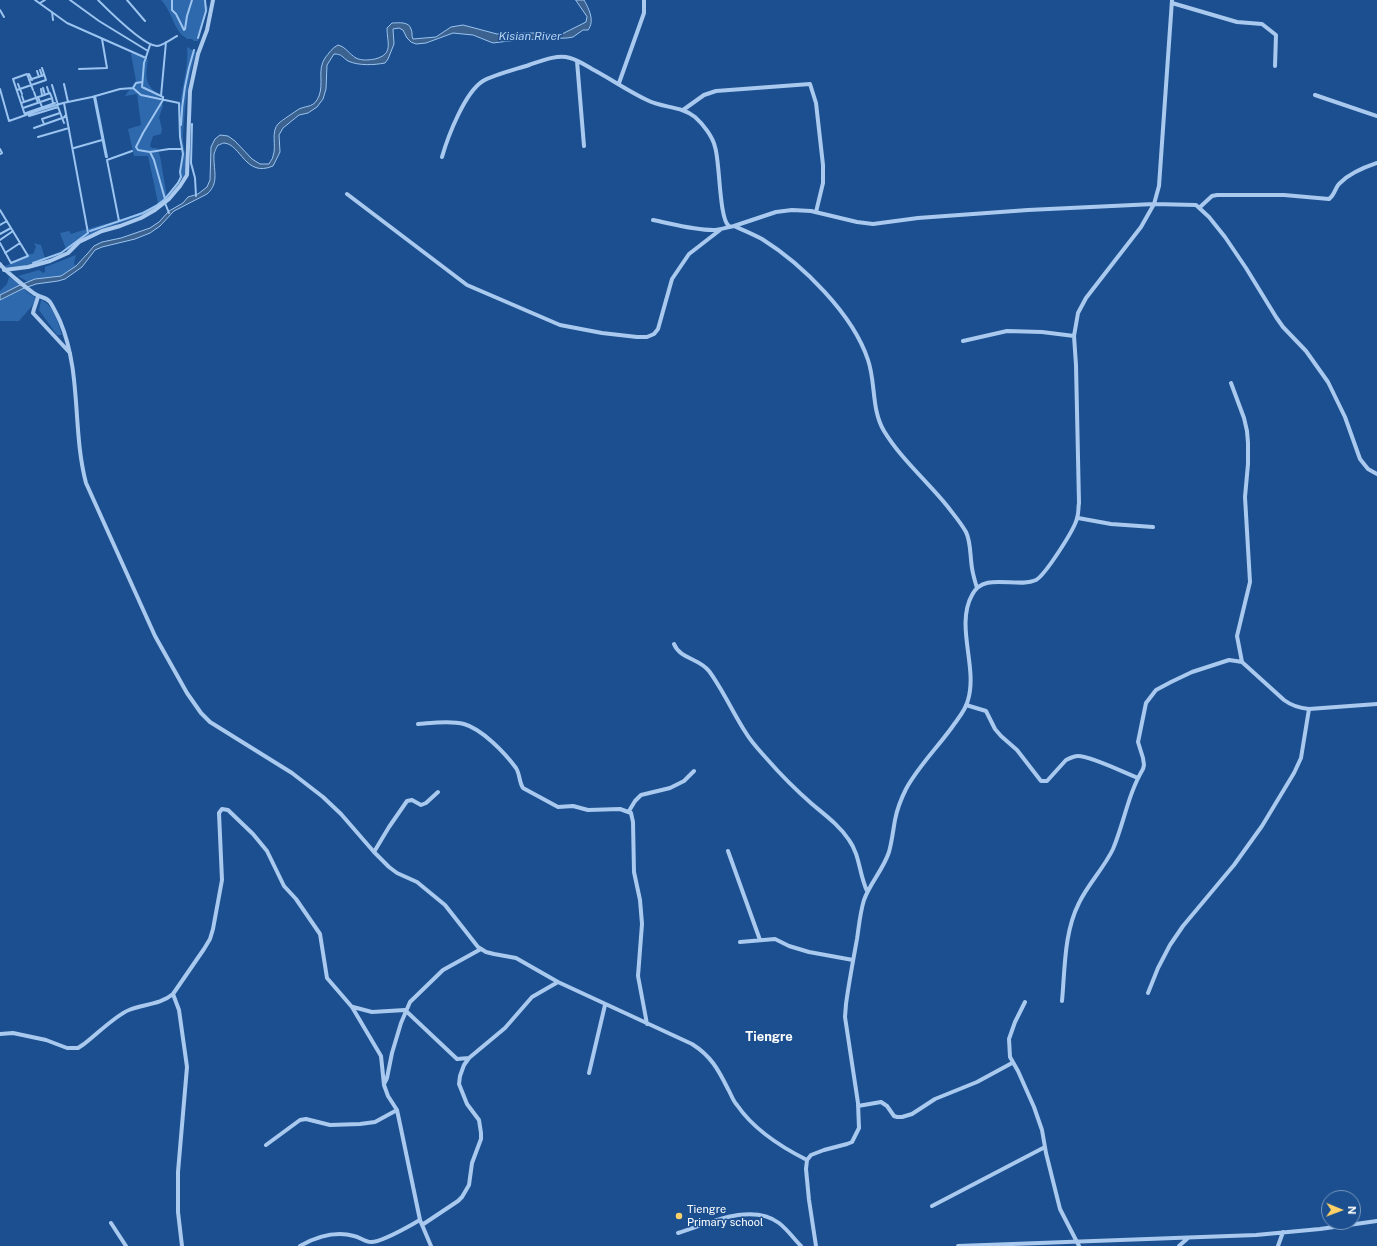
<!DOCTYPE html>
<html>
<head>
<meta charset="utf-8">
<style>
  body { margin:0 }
  #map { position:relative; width:1377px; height:1246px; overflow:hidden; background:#1b4f8f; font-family:"Public Sans",sans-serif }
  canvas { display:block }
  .north { position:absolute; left:1321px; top:1190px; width:40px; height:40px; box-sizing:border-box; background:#1b4f8f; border:1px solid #7695bc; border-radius:50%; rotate:91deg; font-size:11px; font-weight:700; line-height:16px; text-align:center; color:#fff }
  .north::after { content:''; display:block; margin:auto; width:14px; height:18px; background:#ffd166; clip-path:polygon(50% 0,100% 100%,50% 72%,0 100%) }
</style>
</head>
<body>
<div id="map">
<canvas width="1377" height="1246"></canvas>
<div class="north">N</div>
</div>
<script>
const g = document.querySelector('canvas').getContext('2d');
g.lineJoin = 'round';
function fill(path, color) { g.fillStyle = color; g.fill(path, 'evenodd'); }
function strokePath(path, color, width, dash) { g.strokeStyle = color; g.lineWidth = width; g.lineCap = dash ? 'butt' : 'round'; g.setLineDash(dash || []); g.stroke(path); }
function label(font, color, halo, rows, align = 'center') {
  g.font = font + ' "Public Sans",sans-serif'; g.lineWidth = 3; g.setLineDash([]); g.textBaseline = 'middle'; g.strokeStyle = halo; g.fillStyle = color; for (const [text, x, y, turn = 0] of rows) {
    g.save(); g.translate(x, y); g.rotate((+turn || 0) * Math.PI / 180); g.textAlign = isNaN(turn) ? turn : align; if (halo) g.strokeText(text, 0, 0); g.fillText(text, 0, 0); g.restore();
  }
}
fill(new Path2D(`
  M 161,0 L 205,0 L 208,8 L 198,41 L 194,41 L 192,39 L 187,39 C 185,37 181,35 180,33 C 172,22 170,9 161,0 Z
  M 187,47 L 196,52 C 188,80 185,104 183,134 C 182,147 189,160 185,174 C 184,177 180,180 178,183 C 180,178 183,159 183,153 C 182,145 180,138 179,129 C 179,121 180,113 180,105 C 182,85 189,67 187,47 Z
  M 133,52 L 148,60 C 142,91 154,83 163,106 L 159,117 L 162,129 L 161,134 L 153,136 L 150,146 L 152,148 L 157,148 L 160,156 L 167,197 L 155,208 L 139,217 L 102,229 L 67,252 L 60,233 L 69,231 L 71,234 C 100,224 132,220 158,203 L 148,156 L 134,156 L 128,129 L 141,125 L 137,94 L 125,96 L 136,81 L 131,54 Z
  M 34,243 L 41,245 L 45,258 L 37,267 L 33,264 L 25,266 L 6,268 L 3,267 L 26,257 L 26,254 L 33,254 L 36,247 Z
  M 76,255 L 74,263 L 75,266 L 61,276 L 35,279 L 28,282 L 18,276 L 39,270 L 43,273 L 45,272 L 45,267 Z
  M 9,277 L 21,285 L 0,295 L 0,291 L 7,284 Z
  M 24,288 L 27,292 L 36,298 L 32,306 L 19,321 L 0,321 L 0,300 Z
  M 41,300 C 54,305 58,323 62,335 L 57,335 L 39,310 Z`), '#2e69ad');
const water = new Path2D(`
  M 576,0 L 584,0 C 589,9 595,21 588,30 L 583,30 L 573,37 L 567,38 L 517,40 L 493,43 L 473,35 L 453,33 L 426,43 L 416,44 L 411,42 L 407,38 L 403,30 L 399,28 L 393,29 L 394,44 L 388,59 L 385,63 C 374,65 359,66 348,61 C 342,57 342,54 334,54 L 327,65 L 326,89 L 323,99 L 317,107 L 308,113 L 299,115 L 283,128 L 279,135 L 280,152 L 273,166 C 245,178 241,144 224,143 C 222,143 220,145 218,145 C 216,148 215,151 214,154 C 213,169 220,183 207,194 L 174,211 L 160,226 L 150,233 L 135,239 L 102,247 L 95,250 L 82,267 L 65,279 L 58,281 L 36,284 L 22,289 L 0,300 L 0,295 L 18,286 L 35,279 L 61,276 L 76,266 L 88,253 L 94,246 L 102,242 L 121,238 L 150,228 L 159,222 L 169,211 L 183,203 L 188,197 L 198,194 L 207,187 L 210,180 L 211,147 L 215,139 L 220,135 L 228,136 L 235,141 L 252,159 L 260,164 L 269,164 C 270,161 273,159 273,156 C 277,146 270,131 279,123 C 281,121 296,111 299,109 C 308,105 314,108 319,96 C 324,83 317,70 325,58 C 329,53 332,48 338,45 C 346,47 349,54 356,58 C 362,61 369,60 375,59 C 394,54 387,43 387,28 L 392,23 C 398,23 409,21 411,29 C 413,33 411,35 413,39 L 436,37 L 451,27 L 463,25 L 497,34 L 533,33 L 562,34 L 586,22 L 587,17 Z`);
fill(water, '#3c6290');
strokePath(water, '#9cc4f0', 1);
strokePath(new Path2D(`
  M 35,0 L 67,23 L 146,58
  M 70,0 L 99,21 L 148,51
  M 98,0 C 108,10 144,46 157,46 C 164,45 171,39 177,36
  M 127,0 L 145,21
  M 172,0 L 172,10 L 176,14 L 184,30
  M 40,3 L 45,0
  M 0,10 L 4,17
  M 52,12 L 53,20
  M 185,29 L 187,16 L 192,0
  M 198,38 L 206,11 L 205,0
  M 150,45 L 144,63 L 142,87 L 161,96
  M 79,69 L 107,68 L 102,39
  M 40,70 L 42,76
  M 37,71 L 39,77
  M 29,74 L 32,80
  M 29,80 L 44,75
  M 18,84 L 22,94
  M 64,84 L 68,102
  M 52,85 L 58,105
  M 47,87 L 49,93
  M 43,88 L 45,95
  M 133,88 L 136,83 L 142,82
  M 0,89 L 9,121 L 40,110 L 63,103 L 92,97 L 120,89 L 133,88 L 141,95 L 179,103 L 180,137 L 183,154 L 180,172 L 181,177 L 178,183 L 165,199 L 156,206 L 143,213 L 90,231
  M 41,89 L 42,95
  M 17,90 L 46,80 L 42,68
  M 34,92 L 38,103
  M 22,96 L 24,102
  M 95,96 L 107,157
  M 38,97 L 42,107
  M 94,97 L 106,157
  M 21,103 L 50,93 L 52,98
  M 23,108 L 52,98 L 53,103
  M 26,113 L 55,103
  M 25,115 L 13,79 L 27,74 L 33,90
  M 29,116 L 58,107 L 64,123
  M 44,124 L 42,119 L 60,113
  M 192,124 L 191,163 L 195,178 L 196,196
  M 181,125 C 182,99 186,75 194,50
  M 34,128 L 65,117 L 65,116 L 66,115
  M 38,137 L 69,128
  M 74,148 L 102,140
  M 0,149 L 2,153 L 0,154
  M 150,152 L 169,149 L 182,149
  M 165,199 L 154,160 L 150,152 L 138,150 L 136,147 L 143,133 L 163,100 L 163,97 L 161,96 L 166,42
  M 165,203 L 169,213
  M 0,210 L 28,256 L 11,263 L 0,243
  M 119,221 L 107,160 L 132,151
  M 0,225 L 7,221
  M 0,234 L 11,228
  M 0,240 L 13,231
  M 5,253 L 20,243
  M 33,263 L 61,253 L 88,233 L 64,103`), '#9cc4f0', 2);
strokePath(new Path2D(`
  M 1172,3 L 1237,22 L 1262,24 L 1276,35 L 1275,66
  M 577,61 L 584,146
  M 619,83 L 644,13 L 644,0
  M 1315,95 L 1377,116
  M 683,110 L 704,95 L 716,91 L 810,84 L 816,103 L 823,165 L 823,183 L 816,212
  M 442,157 C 448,136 465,92 483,81 C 493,75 517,69 529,65 C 541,61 557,54 570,58 C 578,60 585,65 592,69 C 611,79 628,91 647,100 C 662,108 682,106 695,117 C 703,124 713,137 715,147 C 720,161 719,220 729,226
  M 347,194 L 467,285 L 560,325 L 602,333 L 637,337 L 647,337 L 654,334 L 658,329 L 672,279 L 689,254 L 720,230
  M 1199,208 L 1212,196 L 1217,195 L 1284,195 L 1329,199 C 1335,195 1335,187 1340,183 C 1349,174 1365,167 1377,163
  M 653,220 C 673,224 693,230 713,230 C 720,230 727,227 734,226 L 776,212 L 792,210 L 811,211 L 857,222 L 873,224 L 918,218 L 1028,210 L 1154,204 L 1196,205 L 1209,217 L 1225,237 L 1246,268 L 1276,317 L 1283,327 L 1306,351 L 1328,382 L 1345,417 L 1360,459 L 1368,469 L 1377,474
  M 734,226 C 743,230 753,234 762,239 C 802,264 853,314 868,360 C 876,383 871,409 884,431 C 901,459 927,481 948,507 C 954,515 961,523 966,532 C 971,542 970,556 972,568 C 973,575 975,581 977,588
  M 0,264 C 3,269 32,293 37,295 C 42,298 46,297 50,302 C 54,308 57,315 60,321 C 82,373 72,430 86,483 L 155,636 L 187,693 L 201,713 L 210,722 L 292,773 L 323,797 L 341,814 L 374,852 L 389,867 L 397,873 L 417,882 L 445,905 L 478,947 L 486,952 L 494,954 L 516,958 L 558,982 L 692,1044 C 711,1056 718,1069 728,1089 C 731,1094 733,1101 737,1105 C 754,1130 781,1147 807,1160
  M 4,270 L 28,267 L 50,261 L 68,253 L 79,242 L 102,231 L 120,226 L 141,218 L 155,210 L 169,199 L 180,186 L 187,175 L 190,91 L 198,54 L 207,30 L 213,0
  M 38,296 C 37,302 34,307 33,313 L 70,353
  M 963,341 L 1007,331 L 1042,332 L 1074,336
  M 1231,383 L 1244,418 L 1247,431 L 1248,443 L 1248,464 L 1245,497 L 1250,582 L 1237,636 L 1242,662
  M 1078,518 L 1111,524 L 1153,527
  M 674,644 C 680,659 699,658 709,671 C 723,690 733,713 746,733 C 752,743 760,751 767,759 C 781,775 796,790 812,804 C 825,815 839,825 849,840 C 860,855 859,874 867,891
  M 966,705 L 986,711 L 995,729 L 1001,736 L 1017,750 L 1041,781 L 1047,781 L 1066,760 C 1070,758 1074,756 1078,756 C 1091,756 1125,773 1138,778
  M 418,724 C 432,723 450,720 464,724 C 482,729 505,753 516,768 C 520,774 519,782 523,788 L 558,807 L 573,806 L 588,810 L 620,809 L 631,813 L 633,822 L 634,872 L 640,900 L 642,924 L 638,976 L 647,1024
  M 629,811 L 635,801 L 641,795 L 670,788 L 684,781 L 694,771
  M 728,851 L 760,940
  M 374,852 L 389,827 L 407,801 L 412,800 L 421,805 L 426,803 L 438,792
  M 740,942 L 775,939 L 789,946 L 809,952 L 853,960
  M 1148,993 L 1158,968 L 1170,945 L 1183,926 L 1234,865 L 1262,826 L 1294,773 L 1301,758 L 1309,709
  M 173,994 L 179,1010 L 187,1067 L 178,1172 L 178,1212 L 182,1246
  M 1062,1001 C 1065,969 1064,932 1079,903 C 1088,884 1104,868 1113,849 C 1124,823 1128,794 1143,769 L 1144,765 L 1143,758 L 1138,742 L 1146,703 L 1156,690 L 1171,682 L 1192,672 L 1229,660 L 1236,661 L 1242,662 L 1284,700 C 1292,706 1299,708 1309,709 L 1377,704
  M 1025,1002 L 1015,1022 L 1009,1039 L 1010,1057 L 1018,1071 L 1034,1107 L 1042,1130 L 1046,1153 L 1060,1209 L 1079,1246
  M 353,1007 L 372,1012 L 405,1010 L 457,1059 L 469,1058
  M 0,1034 L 13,1033 L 46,1040 L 67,1048 L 78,1048 L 84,1044 C 96,1035 116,1015 129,1010 C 143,1004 160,1005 173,994 L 204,949 L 210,939 L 213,929 L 222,880 L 219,813 L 222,809 L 228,810 L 253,834 L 267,851 L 284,886 L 296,899 L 320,934 L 327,978 L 352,1007 L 381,1056 L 384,1085 L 388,1096 L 397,1110 L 400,1124 L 420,1220 L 431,1246
  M 589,1073 L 605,1005
  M 384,1084 L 387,1078 L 392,1053 L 401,1023 L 410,1002 L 443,970 L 481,949
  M 858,1106 L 881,1102 L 887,1106 L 894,1116 L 897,1117 L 902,1117 L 912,1114 L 935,1099 L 977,1082 L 1012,1063
  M 266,1145 L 300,1120 L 306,1119 L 330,1125 L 360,1124 L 375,1122 L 397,1110
  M 932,1206 L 1045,1147
  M 111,1223 L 126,1246
  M 422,1225 L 458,1201 L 462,1197 L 469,1185 L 472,1163 L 481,1139 L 481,1133 L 479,1120 L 467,1104 L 459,1084 L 460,1076 L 464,1065 L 469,1058 L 505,1028 L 532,997 L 558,982
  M 678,1233 C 707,1224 751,1202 779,1223 C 788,1230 794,1239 801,1246
  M 300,1246 C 316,1237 336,1231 354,1236 C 360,1237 365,1242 371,1242 C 383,1242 409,1226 420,1220
  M 816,1246 L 809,1200 L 806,1169 L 807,1160 L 811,1155 L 824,1150 L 847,1144 L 852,1142 L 859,1128 L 858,1103 L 845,1017 L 846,1004 C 849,982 853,961 857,939 C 859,926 860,913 864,900 C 870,883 883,870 889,852 C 892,841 893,831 895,820 C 897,809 901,799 906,789 C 919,765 940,745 955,723 C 960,716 966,709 968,700 C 978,667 955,626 972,595 C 984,571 1017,589 1036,580 C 1045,575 1075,529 1077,518 C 1079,513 1078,508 1079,503 L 1076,365 L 1074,336 L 1078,313 L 1086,298 L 1141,227 L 1154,204 L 1159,186 L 1172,0
  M 958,1246 L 1256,1235 L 1320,1229 L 1377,1221
  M 1179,1246 L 1188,1238
  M 1278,1246 L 1283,1232`), '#a9c9ee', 4);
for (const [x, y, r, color] of [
  [679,1216,4,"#ffd166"]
]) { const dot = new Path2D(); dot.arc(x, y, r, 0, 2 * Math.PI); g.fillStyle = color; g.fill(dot); strokePath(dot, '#1b4f8f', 1.5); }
label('11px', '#fff', '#1b4f8f', [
  ["Tiengre",687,1210],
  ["Primary school",687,1223]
], 'left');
label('italic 12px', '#b5d3f5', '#1b4f8f', [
  ["Kisian River",530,36]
]);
label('bold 13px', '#fff', '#1b4f8f', [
  ["Tiengre",769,1037]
]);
</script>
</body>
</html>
